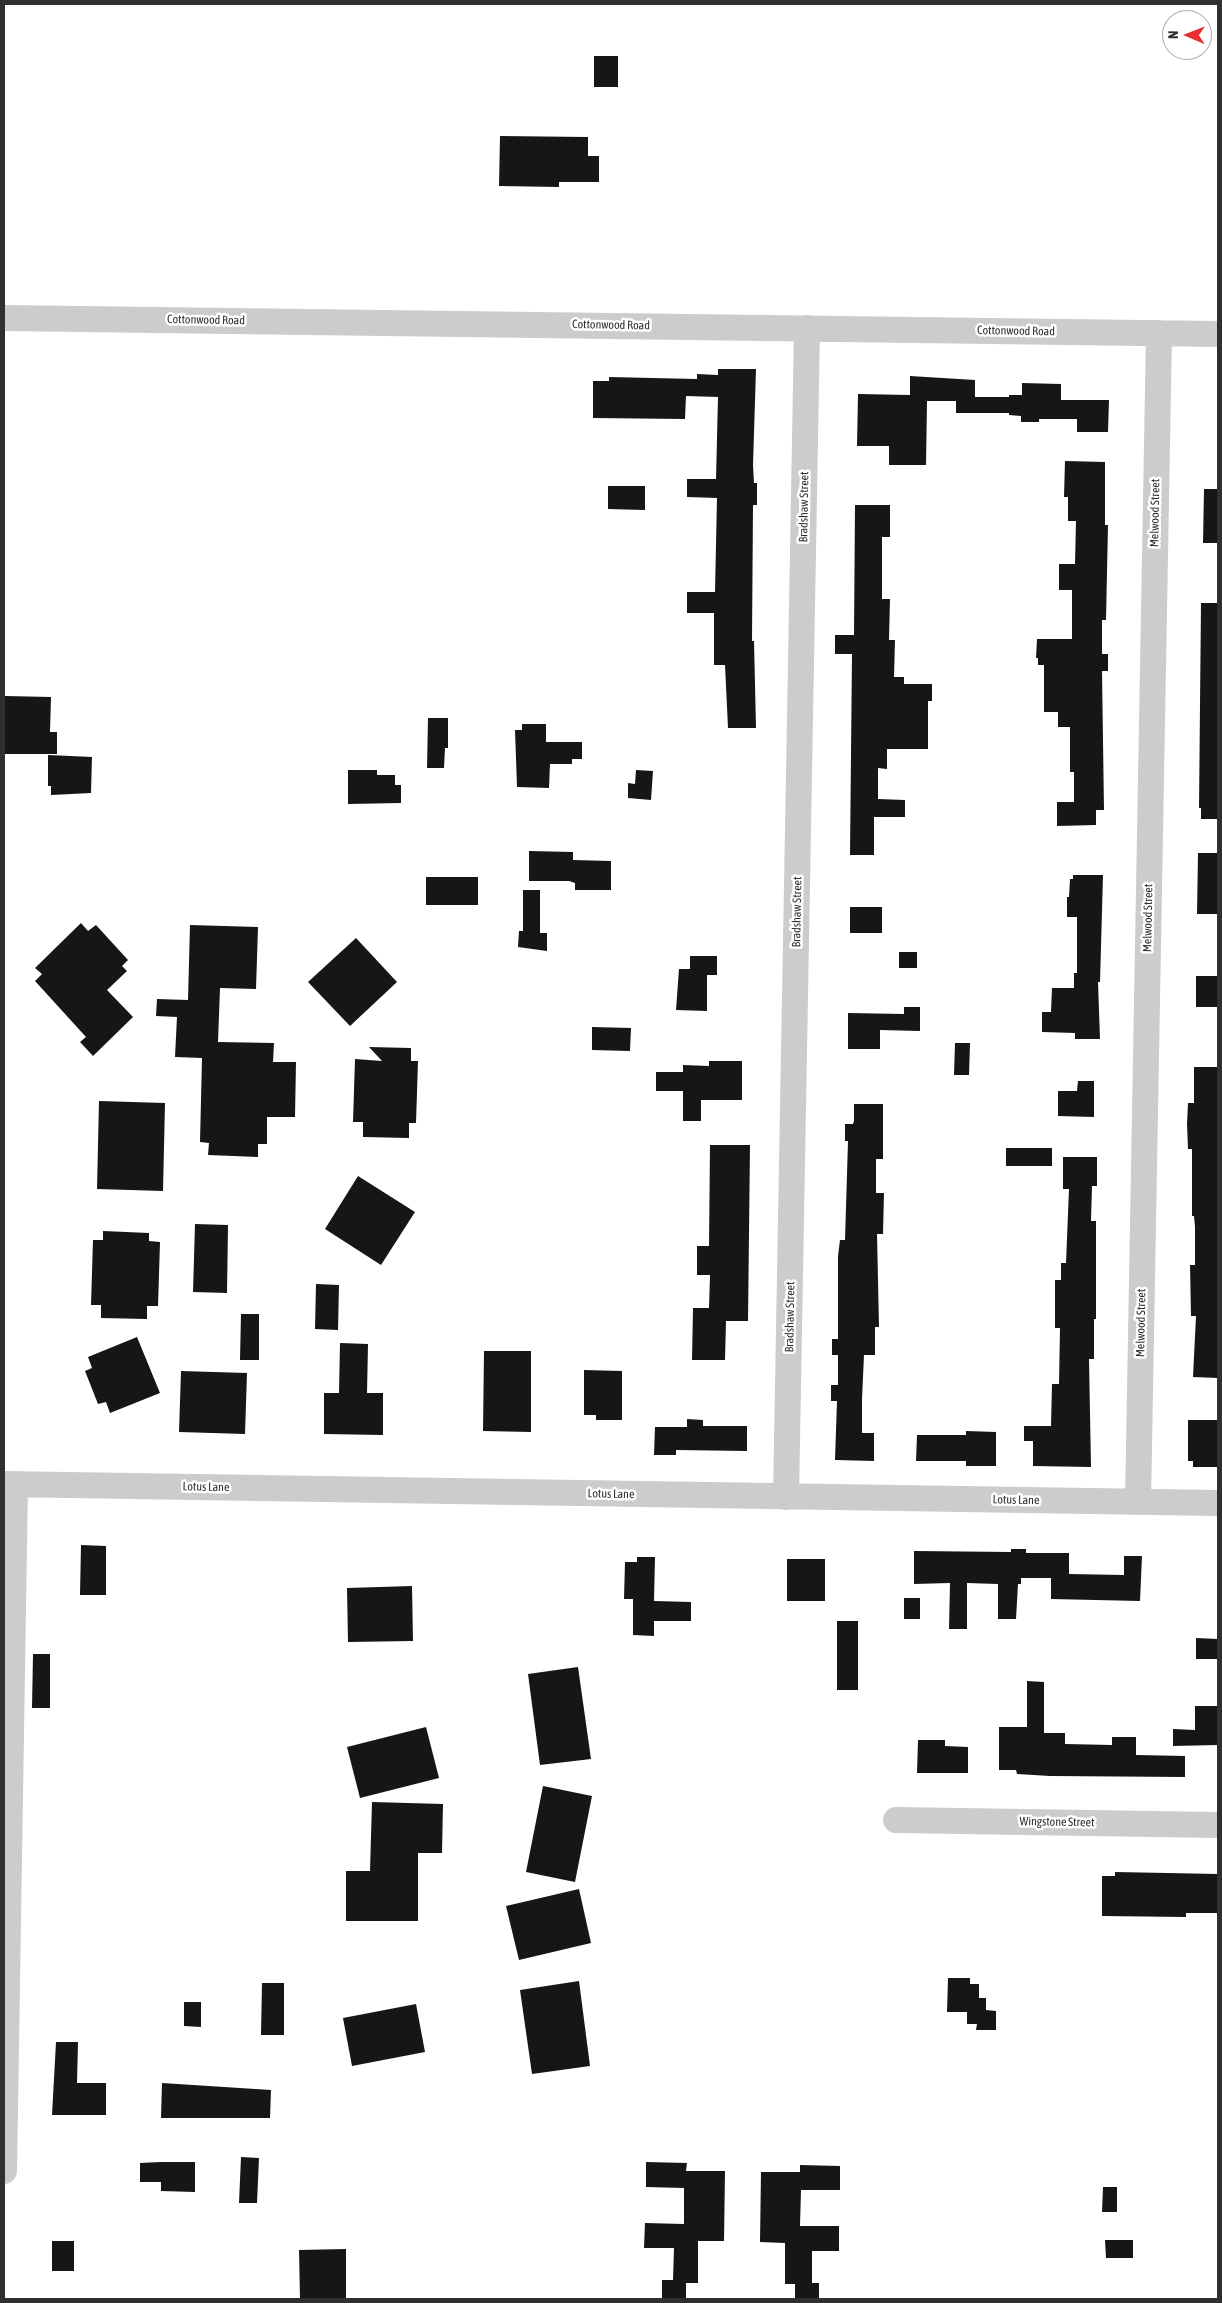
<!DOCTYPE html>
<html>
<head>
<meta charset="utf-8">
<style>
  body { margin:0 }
  #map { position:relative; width:1222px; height:2303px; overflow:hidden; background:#fff; font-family:"Asap Condensed",sans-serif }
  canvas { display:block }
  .frame { position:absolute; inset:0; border:5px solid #2f2f2f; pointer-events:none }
  .north { position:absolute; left:1162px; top:10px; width:50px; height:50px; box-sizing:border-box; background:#fff; border:1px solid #acacac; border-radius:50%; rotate:271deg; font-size:14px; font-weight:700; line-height:20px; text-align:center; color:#2f2f2f }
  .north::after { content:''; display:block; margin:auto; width:18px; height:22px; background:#e72f32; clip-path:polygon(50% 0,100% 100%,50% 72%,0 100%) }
</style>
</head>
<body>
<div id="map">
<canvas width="1222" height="2303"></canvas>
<div class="frame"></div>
<div class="north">N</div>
</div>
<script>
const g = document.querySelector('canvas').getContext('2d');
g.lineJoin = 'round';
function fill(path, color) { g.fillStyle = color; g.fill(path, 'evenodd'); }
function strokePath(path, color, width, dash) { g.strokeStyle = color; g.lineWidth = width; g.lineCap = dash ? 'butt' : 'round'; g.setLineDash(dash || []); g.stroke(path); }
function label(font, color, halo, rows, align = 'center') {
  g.font = font + ' "Asap Condensed",sans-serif'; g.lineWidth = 5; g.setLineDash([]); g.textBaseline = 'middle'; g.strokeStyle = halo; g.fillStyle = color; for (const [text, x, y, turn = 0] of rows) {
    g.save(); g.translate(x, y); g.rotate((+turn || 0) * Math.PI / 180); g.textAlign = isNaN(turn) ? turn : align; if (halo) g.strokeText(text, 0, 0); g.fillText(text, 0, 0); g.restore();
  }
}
fill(new Path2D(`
  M 594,56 L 618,56 L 618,87 L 594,87 Z
  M 500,136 L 588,137 L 588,156 L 599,156 L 599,182 L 559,182 L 559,187 L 499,186 Z
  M 718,369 L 756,369 L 753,465 L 754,483 L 757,483 L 757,505 L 753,505 L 752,641 L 754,641 L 756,728 L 728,728 L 725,665 L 714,665 L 714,613 L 687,613 L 687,592 L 715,592 L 717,498 L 687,497 L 687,479 L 716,479 L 718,397 L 686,396 L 685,419 L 593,418 L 593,381 L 609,381 L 609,377 L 697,379 L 697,374 L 718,375 Z
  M 910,376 L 975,380 L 975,397 L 1009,397 L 1009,395 L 1022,395 L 1022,383 L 1061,384 L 1061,400 L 1109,400 L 1108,432 L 1077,432 L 1077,419 L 1039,419 L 1039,422 L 1021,422 L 1021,416 L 1009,415 L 1009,413 L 956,413 L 956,401 L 927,401 L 926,465 L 889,465 L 889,446 L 857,446 L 858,394 L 910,395 Z
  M 1065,461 L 1105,462 L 1105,525 L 1108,525 L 1106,620 L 1102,620 L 1102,654 L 1108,654 L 1108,671 L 1102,671 L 1104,810 L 1096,810 L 1096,825 L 1057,826 L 1057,802 L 1074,802 L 1074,772 L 1070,772 L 1070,727 L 1058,727 L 1058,712 L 1044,712 L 1044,665 L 1038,665 L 1038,658 L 1036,658 L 1037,639 L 1072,639 L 1072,590 L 1059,590 L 1059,564 L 1075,564 L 1076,521 L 1068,521 L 1068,497 L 1064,497 Z
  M 608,486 L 645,486 L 645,510 L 608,509 Z
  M 1204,489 L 1218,489 L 1218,543 L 1203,543 Z
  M 855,505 L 890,505 L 890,537 L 882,537 L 882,599 L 890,599 L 889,640 L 895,640 L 894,677 L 904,677 L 904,684 L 932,684 L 932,701 L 928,701 L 928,749 L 887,749 L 887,769 L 878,768 L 878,799 L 905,800 L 905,817 L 874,817 L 874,855 L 850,855 L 852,654 L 835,654 L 835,635 L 854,635 Z
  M 1201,603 L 1218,603 L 1218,819 L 1201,819 L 1201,808 L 1199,808 Z
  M 5,696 L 51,697 L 50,732 L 57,732 L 57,754 L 5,754 Z
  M 428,718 L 448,718 L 448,748 L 445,748 L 444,768 L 427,768 Z
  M 522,724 L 546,724 L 546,742 L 582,742 L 582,759 L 572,759 L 572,764 L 550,764 L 549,788 L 517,787 L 515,730 L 522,730 Z
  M 48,755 L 92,757 L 91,793 L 51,795 L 51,786 L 48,786 Z
  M 348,770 L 377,770 L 377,775 L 395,775 L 395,785 L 401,785 L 401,803 L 348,804 Z
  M 636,770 L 653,771 L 651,800 L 628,798 L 628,783 L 635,784 Z
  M 529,851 L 573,852 L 573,860 L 611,861 L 611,890 L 575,890 L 575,883 L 569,881 L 529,881 Z
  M 1198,853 L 1218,853 L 1218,914 L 1197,914 Z
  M 1073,875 L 1103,875 L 1100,982 L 1098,982 L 1100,1039 L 1075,1039 L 1075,1033 L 1042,1032 L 1042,1012 L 1051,1012 L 1052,988 L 1074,988 L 1074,973 L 1077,973 L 1077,917 L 1067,917 L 1067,897 L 1069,897 L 1070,879 L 1073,879 Z
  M 426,877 L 478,877 L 478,905 L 426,905 Z
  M 523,890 L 540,890 L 540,933 L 547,933 L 547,951 L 518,947 L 519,931 L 523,931 Z
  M 850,907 L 882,907 L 882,933 L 850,933 Z
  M 81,923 L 88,931 L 96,925 L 128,960 L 122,966 L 127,971 L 107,990 L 133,1017 L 93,1056 L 80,1042 L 86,1037 L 35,981 L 42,974 L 35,968 Z
  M 190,925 L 258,927 L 256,989 L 220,988 L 218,1042 L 274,1043 L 273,1062 L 296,1062 L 295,1117 L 267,1117 L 267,1144 L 258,1144 L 258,1157 L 208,1155 L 209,1143 L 200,1142 L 202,1058 L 175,1057 L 177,1017 L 156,1016 L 157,999 L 188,1000 Z
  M 356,938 L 397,982 L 350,1026 L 308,982 Z
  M 899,952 L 917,952 L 917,968 L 899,968 Z
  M 690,956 L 717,956 L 717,975 L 707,975 L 707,1011 L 676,1010 L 679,969 L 690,969 Z
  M 1196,976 L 1218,976 L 1218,1007 L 1196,1007 Z
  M 904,1007 L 920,1007 L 920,1031 L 880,1030 L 880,1049 L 848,1049 L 848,1013 L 904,1014 Z
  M 592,1027 L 631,1028 L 630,1051 L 592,1050 Z
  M 955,1043 L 970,1043 L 969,1075 L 954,1075 Z
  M 369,1047 L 411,1048 L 411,1061 L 418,1061 L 416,1123 L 409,1123 L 409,1138 L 363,1137 L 363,1122 L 353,1122 L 355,1059 L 382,1061 Z
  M 709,1061 L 742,1061 L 742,1100 L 701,1100 L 701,1121 L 683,1121 L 683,1091 L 656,1091 L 656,1072 L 683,1072 L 683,1065 L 709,1066 Z
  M 1194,1067 L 1218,1067 L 1218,1378 L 1193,1377 L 1196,1316 L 1191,1316 L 1190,1265 L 1195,1265 L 1195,1227 L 1194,1216 L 1192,1216 L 1192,1149 L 1188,1149 L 1187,1124 L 1188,1103 L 1194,1103 Z
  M 1078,1081 L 1094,1081 L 1094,1117 L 1058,1116 L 1058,1091 L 1077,1091 Z
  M 99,1101 L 165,1103 L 163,1191 L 97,1189 Z
  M 854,1104 L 883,1104 L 883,1159 L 876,1159 L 876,1193 L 884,1193 L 883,1234 L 877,1234 L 879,1327 L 875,1327 L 875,1355 L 864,1355 L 862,1399 L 862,1433 L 874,1433 L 874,1461 L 835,1460 L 837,1401 L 831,1401 L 831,1385 L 838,1385 L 838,1355 L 832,1355 L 832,1339 L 838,1339 L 838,1256 L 840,1240 L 845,1240 L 848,1141 L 845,1141 L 845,1124 L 853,1124 L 854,1121 Z
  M 710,1145 L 750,1145 L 748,1321 L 726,1321 L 725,1360 L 692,1360 L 693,1308 L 709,1308 L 710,1275 L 697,1275 L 697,1246 L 709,1246 Z
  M 1006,1148 L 1052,1148 L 1052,1166 L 1006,1166 Z
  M 1063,1157 L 1097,1157 L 1097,1186 L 1092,1186 L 1091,1221 L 1096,1221 L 1096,1319 L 1094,1319 L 1094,1359 L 1089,1359 L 1091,1467 L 1033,1466 L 1033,1441 L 1024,1441 L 1024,1426 L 1051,1426 L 1052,1384 L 1059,1384 L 1060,1328 L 1055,1328 L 1055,1280 L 1061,1280 L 1061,1263 L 1066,1263 L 1069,1189 L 1063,1189 Z
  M 358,1176 L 415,1212 L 381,1265 L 325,1229 Z
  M 195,1224 L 228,1225 L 227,1293 L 193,1292 Z
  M 103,1231 L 149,1233 L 149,1241 L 160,1242 L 158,1306 L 147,1306 L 147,1319 L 101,1318 L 101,1305 L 91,1305 L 93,1240 L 103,1240 Z
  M 316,1284 L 339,1285 L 338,1330 L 315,1329 Z
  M 241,1314 L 259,1314 L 259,1360 L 240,1360 Z
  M 137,1337 L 160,1393 L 110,1413 L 106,1402 L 98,1404 L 85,1371 L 92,1368 L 88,1357 Z
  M 340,1343 L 368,1344 L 367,1393 L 383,1393 L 383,1435 L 324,1434 L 324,1393 L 339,1393 Z
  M 484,1351 L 531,1351 L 531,1432 L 483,1431 Z
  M 584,1370 L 622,1371 L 622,1420 L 596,1420 L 596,1415 L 584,1415 Z
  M 181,1371 L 247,1373 L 245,1434 L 179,1432 Z
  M 687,1419 L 703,1420 L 703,1426 L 747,1426 L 747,1451 L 676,1450 L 676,1455 L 654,1455 L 655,1427 L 687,1427 Z
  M 1188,1420 L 1218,1420 L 1218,1467 L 1193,1467 L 1193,1461 L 1188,1461 Z
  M 966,1431 L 996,1432 L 996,1466 L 966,1466 L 966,1461 L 916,1461 L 917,1435 L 966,1435 Z
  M 81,1545 L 106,1546 L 106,1595 L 80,1595 Z
  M 1011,1549 L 1026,1549 L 1026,1553 L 1069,1553 L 1069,1574 L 1124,1575 L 1124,1556 L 1142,1556 L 1140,1601 L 1051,1599 L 1051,1578 L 1021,1578 L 1021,1584 L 1018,1584 L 1016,1619 L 998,1619 L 998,1584 L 967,1583 L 967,1629 L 949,1629 L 950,1583 L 914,1584 L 914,1551 L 1011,1552 Z
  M 637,1557 L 655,1557 L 654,1601 L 691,1602 L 691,1621 L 654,1621 L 654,1636 L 633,1635 L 633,1599 L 624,1599 L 625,1562 L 637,1562 Z
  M 787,1559 L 825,1559 L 825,1601 L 787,1601 Z
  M 412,1586 L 413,1641 L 348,1642 L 347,1588 Z
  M 904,1598 L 920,1598 L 920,1619 L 904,1619 Z
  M 837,1621 L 858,1621 L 858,1690 L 837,1690 Z
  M 1196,1638 L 1218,1639 L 1218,1659 L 1196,1659 Z
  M 33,1654 L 50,1654 L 50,1708 L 32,1708 Z
  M 578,1667 L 591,1759 L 540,1765 L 528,1674 Z
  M 1027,1681 L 1044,1682 L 1044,1733 L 1065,1733 L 1065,1744 L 1112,1745 L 1112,1737 L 1136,1737 L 1136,1755 L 1185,1756 L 1185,1777 L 1050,1776 L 1017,1774 L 1016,1770 L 999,1770 L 999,1727 L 1027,1727 Z
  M 1195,1706 L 1218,1706 L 1218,1745 L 1173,1746 L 1173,1729 L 1195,1730 Z
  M 426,1727 L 439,1778 L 360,1798 L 347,1747 Z
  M 918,1740 L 945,1740 L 945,1746 L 968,1747 L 968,1773 L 917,1773 Z
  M 543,1786 L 592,1796 L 575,1882 L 526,1872 Z
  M 372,1802 L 443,1804 L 442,1853 L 418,1853 L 418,1921 L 346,1921 L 346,1871 L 370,1871 Z
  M 1115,1872 L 1218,1874 L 1218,1913 L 1186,1913 L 1186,1917 L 1102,1916 L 1102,1876 L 1115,1876 Z
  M 579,1889 L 591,1943 L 519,1960 L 506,1906 Z
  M 948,1978 L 970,1978 L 970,1984 L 979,1984 L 979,1998 L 986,1998 L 986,2010 L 996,2011 L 996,2030 L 976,2030 L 977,2024 L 967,2024 L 967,2012 L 947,2012 Z
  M 579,1981 L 590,2066 L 532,2074 L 520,1990 Z
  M 262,1983 L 284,1983 L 284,2035 L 261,2035 Z
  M 184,2002 L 201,2002 L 201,2027 L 184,2026 Z
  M 416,2004 L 425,2052 L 352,2066 L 343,2018 Z
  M 56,2042 L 78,2042 L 77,2083 L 106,2083 L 106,2115 L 52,2115 Z
  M 162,2083 L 271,2090 L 270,2118 L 161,2118 Z
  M 241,2157 L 259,2158 L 257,2203 L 239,2203 Z
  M 161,2162 L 195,2162 L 195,2192 L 161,2191 L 161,2182 L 140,2182 L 140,2163 Z
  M 646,2162 L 687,2163 L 686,2171 L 725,2171 L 724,2241 L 698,2241 L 698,2283 L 686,2283 L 686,2299 L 662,2299 L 662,2280 L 673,2280 L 674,2248 L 644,2248 L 645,2223 L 684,2224 L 684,2188 L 646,2187 Z
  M 800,2165 L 840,2166 L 840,2190 L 801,2190 L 800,2226 L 839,2226 L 839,2251 L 812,2251 L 812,2283 L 819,2283 L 819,2299 L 795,2299 L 795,2284 L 785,2284 L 785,2243 L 760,2242 L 761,2172 L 800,2172 Z
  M 1103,2187 L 1117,2187 L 1117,2212 L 1102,2212 Z
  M 1105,2240 L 1133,2240 L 1133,2258 L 1106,2258 Z
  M 52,2241 L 74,2241 L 74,2271 L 52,2271 Z
  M 346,2249 L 346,2299 L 300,2299 L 299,2250 Z`), '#161616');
strokePath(new Path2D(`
  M 4,318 L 1218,334
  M 4,1484 L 1218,1503
  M 786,1497 L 807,328
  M 1138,1502 L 1159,333
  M 896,1820 L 1218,1825
  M 4,2171 L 15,1484`), '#ccc', 26);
label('12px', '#2f2f2f', '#fff', [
  ["Cottonwood Road",206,320,1],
  ["Cottonwood Road",611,325,1],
  ["Cottonwood Road",1016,331,1],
  ["Bradshaw Street",804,507,-89],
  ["Melwood Street",1155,513,-89],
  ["Bradshaw Street",797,912,-89],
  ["Melwood Street",1148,918,-89],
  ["Bradshaw Street",790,1317,-89],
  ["Melwood Street",1141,1323,-89],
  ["Lotus Lane",206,1487,1],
  ["Lotus Lane",611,1494,1],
  ["Lotus Lane",1016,1500,1],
  ["Wingstone Street",1057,1822,1]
]);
</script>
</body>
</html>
